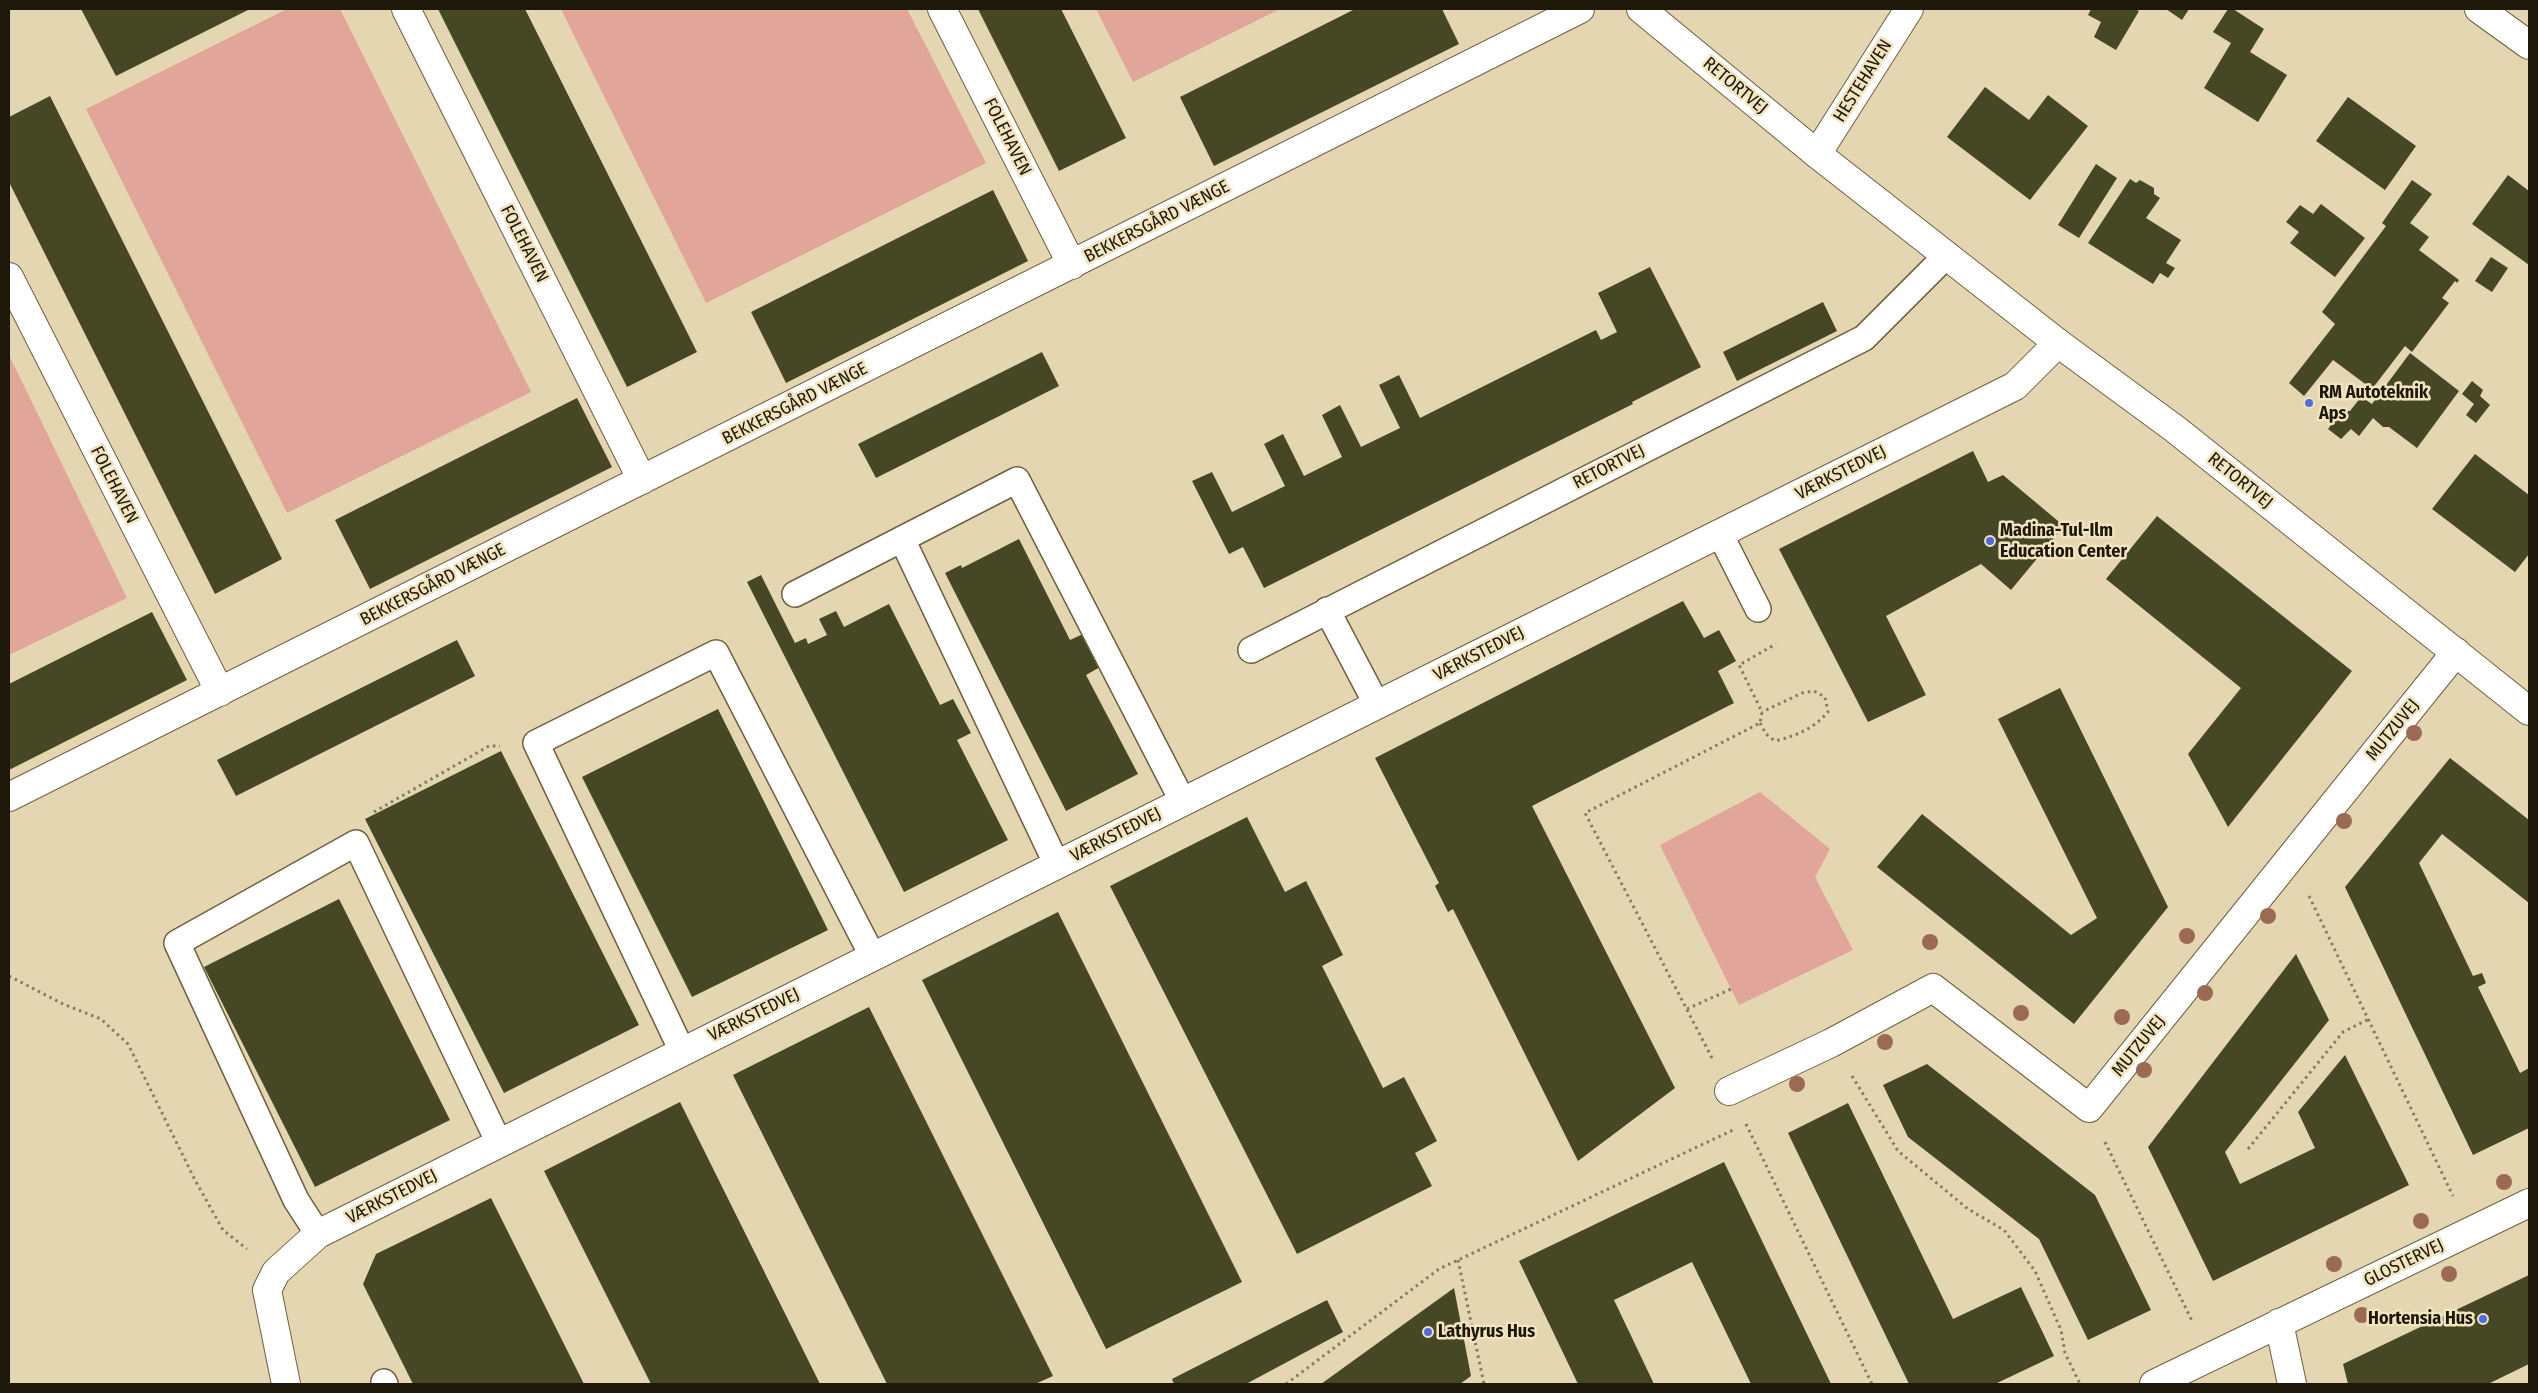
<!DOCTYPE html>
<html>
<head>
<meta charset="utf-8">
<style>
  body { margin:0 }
  #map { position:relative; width:2538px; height:1393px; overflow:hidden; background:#e4d6b1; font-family:"Fira Sans Condensed",sans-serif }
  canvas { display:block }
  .frame { position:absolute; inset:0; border:10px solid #1d180a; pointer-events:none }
</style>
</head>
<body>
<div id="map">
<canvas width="2538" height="1393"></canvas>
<div class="frame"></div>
</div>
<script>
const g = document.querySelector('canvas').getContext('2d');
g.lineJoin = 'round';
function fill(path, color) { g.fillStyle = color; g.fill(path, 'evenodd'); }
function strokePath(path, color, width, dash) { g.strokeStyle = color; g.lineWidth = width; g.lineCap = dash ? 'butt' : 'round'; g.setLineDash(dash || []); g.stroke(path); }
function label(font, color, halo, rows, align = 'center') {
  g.font = font + ' "Fira Sans Condensed",sans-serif'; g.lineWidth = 5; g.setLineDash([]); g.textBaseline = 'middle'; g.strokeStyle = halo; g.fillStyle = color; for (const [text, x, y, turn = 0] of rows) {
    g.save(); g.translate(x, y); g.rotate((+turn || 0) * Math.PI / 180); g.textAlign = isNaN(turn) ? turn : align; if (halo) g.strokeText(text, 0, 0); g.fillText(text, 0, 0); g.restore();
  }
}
fill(new Path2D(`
  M 287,9 L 340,9 L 531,392 L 287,513 L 86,109 Z
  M 561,9 L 907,9 L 986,163 L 706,303 Z
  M 1096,9 L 1280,9 L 1133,82 Z
  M 9,355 L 127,598 L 9,655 Z
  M 1760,792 L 1830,849 L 1815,877 L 1853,950 L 1739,1005 L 1660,845 Z`), '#e1a59a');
fill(new Path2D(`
  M 81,9 L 250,9 L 116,76 Z
  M 438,9 L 525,9 L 697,352 L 627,387 Z
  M 978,9 L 1061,9 L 1126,138 L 1059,171 Z
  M 1355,9 L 1442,9 L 1459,44 L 1214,166 L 1180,97 Z
  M 2091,9 L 2135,9 L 2139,11 L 2116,50 L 2094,37 L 2101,22 L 2088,15 Z
  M 2166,9 L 2189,9 L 2182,20 Z
  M 2228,9 L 2233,9 L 2264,29 L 2250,52 L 2287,75 L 2258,122 L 2204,88 L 2231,43 L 2213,32 Z
  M 1985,87 L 2029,120 L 2048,95 L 2088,126 L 2030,200 L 1947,137 Z
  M 50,96 L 282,559 L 215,594 L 9,182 L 9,117 Z
  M 2348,97 L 2416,146 L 2385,190 L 2316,141 Z
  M 2096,164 L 2117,178 L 2079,238 L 2058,225 Z
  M 2508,175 L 2529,191 L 2529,265 L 2472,224 Z
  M 2130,179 L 2136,183 L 2140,180 L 2154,188 L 2154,194 L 2160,198 L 2146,218 L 2181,240 L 2166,263 L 2175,268 L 2168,278 L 2160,273 L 2153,284 L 2088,243 Z
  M 2412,180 L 2432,194 L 2410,223 L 2429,237 L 2419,250 L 2459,280 L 2457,283 L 2455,281 L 2442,298 L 2449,303 L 2412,352 L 2405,346 L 2372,389 L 2333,360 L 2304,396 L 2289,383 L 2335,324 L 2322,312 L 2386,226 L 2382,223 Z
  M 993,190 L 1028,261 L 786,383 L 751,312 Z
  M 2321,204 L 2365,238 L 2335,277 L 2290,243 L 2299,232 L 2286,222 L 2300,205 L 2313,214 Z
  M 2491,257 L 2508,268 L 2492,292 L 2475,281 Z
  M 1650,267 L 1701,367 L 1632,402 L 1633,404 L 1264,588 L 1243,547 L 1229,554 L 1192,481 L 1212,472 L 1232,512 L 1285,486 L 1264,444 L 1283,434 L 1304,476 L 1342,457 L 1322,415 L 1340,405 L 1361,447 L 1400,428 L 1379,385 L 1399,375 L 1420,418 L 1596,330 L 1601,340 L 1617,332 L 1598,293 Z
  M 1823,302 L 1837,331 L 1737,381 L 1723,352 Z
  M 1042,352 L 1059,386 L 876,478 L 858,444 Z
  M 2410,353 L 2459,391 L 2417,448 L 2389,427 L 2383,427 L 2373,418 L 2359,436 L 2351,429 L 2341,439 L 2328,429 L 2342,410 L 2350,411 L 2361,397 L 2372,404 Z
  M 2472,381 L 2483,390 L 2480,396 L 2490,405 L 2476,423 L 2466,415 L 2474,404 L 2462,394 Z
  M 577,398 L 612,467 L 370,589 L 335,520 Z
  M 1973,451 L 1988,482 L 2003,475 L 2064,526 L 2011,590 L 1981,564 L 1886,616 L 1926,695 L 1868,722 L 1779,549 Z
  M 2475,454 L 2529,495 L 2529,554 L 2515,572 L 2432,509 Z
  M 2157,516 L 2352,671 L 2228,827 L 2188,754 L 2241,688 L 2106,579 Z
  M 1019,539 L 1070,640 L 1083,634 L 1100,667 L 1086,675 L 1138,774 L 1066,811 L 945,573 L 961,565 L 962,568 Z
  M 761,575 L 795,643 L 806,638 L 808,644 L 827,635 L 819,619 L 836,611 L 844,627 L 889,604 L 940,705 L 953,699 L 971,733 L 957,740 L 1008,840 L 904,892 L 747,582 Z
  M 1683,601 L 1704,638 L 1719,630 L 1736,661 L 1718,671 L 1734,703 L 1532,806 L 1675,1088 L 1578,1161 L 1453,909 L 1448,912 L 1435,886 L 1439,883 L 1375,758 Z
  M 152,612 L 187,680 L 9,770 L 9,684 Z
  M 457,640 L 475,676 L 236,796 L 217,760 Z
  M 2060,688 L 2168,907 L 2074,1024 L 1877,867 L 1922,814 L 2071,935 L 2097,918 L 1998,719 Z
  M 718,709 L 828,930 L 692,997 L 582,777 Z
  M 501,751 L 639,1025 L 504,1093 L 365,819 Z
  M 2450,758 L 2529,820 L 2529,903 L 2442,834 L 2419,863 L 2473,976 L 2482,973 L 2486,983 L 2478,987 L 2520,1073 L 2529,1068 L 2529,1128 L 2473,1155 L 2345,887 Z
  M 1247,817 L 1285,892 L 1306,881 L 1343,955 L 1322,966 L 1383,1088 L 1404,1077 L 1437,1141 L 1415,1153 L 1432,1186 L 1297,1254 L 1110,886 Z
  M 339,899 L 450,1120 L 315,1187 L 204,967 Z
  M 1058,912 L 1242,1282 L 1106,1349 L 922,980 Z
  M 2296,954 L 2329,1020 L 2225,1152 L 2240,1184 L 2315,1148 L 2298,1112 L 2345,1055 L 2409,1185 L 2213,1281 L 2148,1147 Z
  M 869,1007 L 1053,1376 L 1035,1384 L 887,1384 L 733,1075 Z
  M 1927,1064 L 2095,1195 L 2151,1310 L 2088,1340 L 2039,1239 L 1908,1137 L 1883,1085 Z
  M 680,1102 L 820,1384 L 651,1384 L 544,1171 Z
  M 1848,1103 L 1953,1319 L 2021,1287 L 2054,1356 L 1995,1384 L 1909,1384 L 1788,1133 Z
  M 1724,1162 L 1831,1384 L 1751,1384 L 1692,1262 L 1614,1300 L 1654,1384 L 1578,1384 L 1519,1261 Z
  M 491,1198 L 584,1384 L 413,1384 L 363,1284 L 376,1254 Z
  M 2529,1275 L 2529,1364 L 2488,1384 L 2348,1384 L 2343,1364 Z
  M 1454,1288 L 1471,1376 L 1460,1384 L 1321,1384 Z
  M 1327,1300 L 1343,1332 L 1246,1384 L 1174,1384 L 1172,1379 Z`), '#464725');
const service = new Path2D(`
  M 1720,534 L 1758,609
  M 902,539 L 1057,865
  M 795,594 L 1017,480 L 1183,802
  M 1327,610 L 1377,705
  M 1251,650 L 1864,338 L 1947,255
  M 682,1051 L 536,743 L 716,653 L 873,957
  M 318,1234 L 296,1200 L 177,943 L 356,843 L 499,1143
  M 384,1382 L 385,1384`);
const minor = new Path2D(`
  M 406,9 L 642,480
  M 942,9 L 1072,265
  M 2479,9 L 2529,45
  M 1817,154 L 1909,9
  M 9,277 L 220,692
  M 9,797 L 1580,9
  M 1729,1091 L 1831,1043 L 1933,988 L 2089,1108 L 2456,652
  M 2279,1323 L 2292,1384
  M 286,1384 L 267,1290 L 276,1272 L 318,1234 L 2015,386 L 2058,343
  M 2154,1384 L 2529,1203`);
const tertiary = new Path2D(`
  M 1641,9 L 1817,154 L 2058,343 L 2175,429 L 2529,711`);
strokePath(service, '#6d613f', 28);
strokePath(minor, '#6d613f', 30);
strokePath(tertiary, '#6d613f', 30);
strokePath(new Path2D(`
  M 1760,723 L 1766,734 L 1775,741 C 1798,735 1813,729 1828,712 L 1825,697 L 1814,691 L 1802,693 L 1762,712
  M 374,812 L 489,746 L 500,746
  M 2309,896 L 2453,1196
  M 9,976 L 63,1004 L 101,1019 L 128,1044 L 195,1180 L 223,1230 L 247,1249
  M 1687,1009 L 1731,989
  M 1712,1058 L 1585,813 L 1760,723 L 1762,712 L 1739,665 L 1776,644
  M 1852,1076 L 1898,1151 L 1968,1209 L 2004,1230 L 2035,1271 L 2061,1330 L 2065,1353 L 2080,1384
  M 1746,1124 L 1872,1384
  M 2105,1142 L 2193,1323
  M 2248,1149 L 2343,1032 L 2369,1019
  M 1458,1260 L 1484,1384
  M 1286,1384 L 1439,1269 L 1733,1130`), '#857b61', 3, [2.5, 4]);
strokePath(service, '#fff', 25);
strokePath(minor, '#fff', 28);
strokePath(tertiary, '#fff', 28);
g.fillStyle = '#9b6a54';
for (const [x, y] of [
  [2414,733],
  [2344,821],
  [2268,916],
  [2187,936],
  [1930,942],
  [2205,993],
  [2021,1013],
  [2122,1017],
  [1885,1042],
  [2144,1070],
  [1797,1084],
  [2504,1182],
  [2421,1221],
  [2334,1264],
  [2449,1274],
  [2362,1315]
]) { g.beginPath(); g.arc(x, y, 8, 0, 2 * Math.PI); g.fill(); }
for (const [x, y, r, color] of [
  [2309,403,5,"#506adf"],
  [1990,541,5,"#506adf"],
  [2483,1319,5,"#506adf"],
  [1428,1332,5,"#506adf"]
]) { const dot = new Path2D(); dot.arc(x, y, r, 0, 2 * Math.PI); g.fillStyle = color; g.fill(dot); strokePath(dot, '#f1e4be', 2); }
label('18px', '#1d180a', '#f1e4be', [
  ["HESTEHAVEN",1863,81,-58],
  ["RETORTVEJ",1735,86,40],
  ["FOLEHAVEN",1007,137,63],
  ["BEKKERSGÅRD VÆNGE",1157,222,-27],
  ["FOLEHAVEN",524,244,63],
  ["BEKKERSGÅRD VÆNGE",795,404,-27],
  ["RETORTVEJ",1609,467,-27],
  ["VÆRKSTEDVEJ",1841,473,-27],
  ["RETORTVEJ",2240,481,39],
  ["FOLEHAVEN",114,485,63],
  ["BEKKERSGÅRD VÆNGE",433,585,-27],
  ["VÆRKSTEDVEJ",1479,654,-27],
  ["MUTZUVEJ",2393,730,-51],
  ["VÆRKSTEDVEJ",1116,835,-27],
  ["VÆRKSTEDVEJ",754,1015,-26],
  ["MUTZUVEJ",2139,1046,-51],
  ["VÆRKSTEDVEJ",392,1197,-27],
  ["GLOSTERVEJ",2404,1263,-26]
]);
label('bold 18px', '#1d180a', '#f1e4be', [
  ["RM Autoteknik",2319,393],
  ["Aps",2319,414],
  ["Madina-Tul-Ilm",2000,531],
  ["Education Center",2000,552],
  ["Hortensia Hus",2473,1319,"right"],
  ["Lathyrus Hus",1438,1332]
], 'left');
</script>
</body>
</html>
